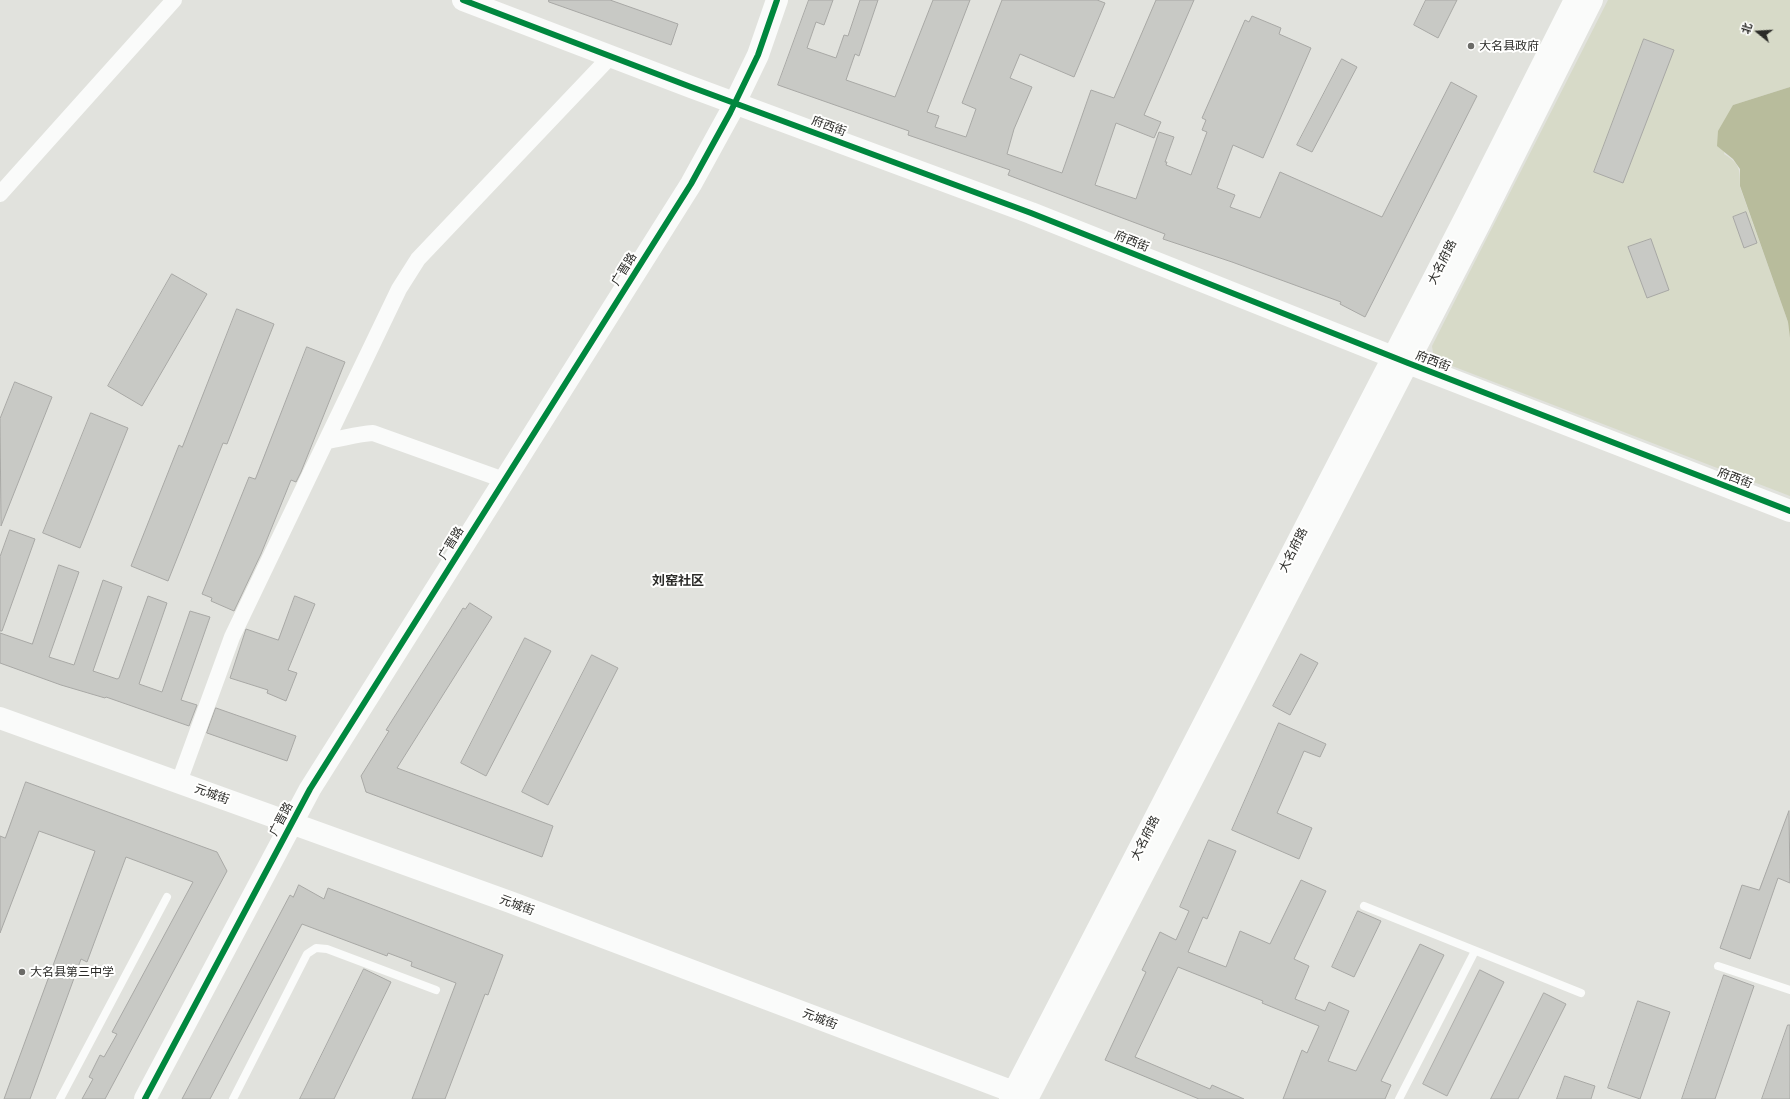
<!DOCTYPE html>
<html>
<head>
<meta charset="utf-8">
<style>
  body { margin:0 }
  #map { position:relative; width:1790px; height:1099px; overflow:hidden; background:#e1e2dd; font-family:"Exo 2","Noto Sans SC",sans-serif }
  canvas { display:block }
  .north { position:absolute; left:1738px; top:12px; width:40px; height:40px; -webkit-text-stroke:3px #fffffe; paint-order:stroke; rotate:288deg; font-size:11px; font-weight:700; line-height:16px; text-align:center; color:#2b2b28 }
  .north::after { content:''; display:block; margin:auto; width:14px; height:18px; background:#2b2b28; clip-path:polygon(50% 0,100% 100%,50% 72%,0 100%) }
</style>
</head>
<body>
<div id="map">
<canvas width="1790" height="1099"></canvas>
<div class="north">北</div>
</div>
<script>
const g = document.querySelector('canvas').getContext('2d');
g.lineJoin = 'round';
function fill(path, color) { g.fillStyle = color; g.fill(path, 'evenodd'); }
function strokePath(path, color, width, dash) { g.strokeStyle = color; g.lineWidth = width; g.lineCap = dash ? 'butt' : 'round'; g.setLineDash(dash || []); g.stroke(path); }
function label(font, color, halo, rows, align = 'center') {
  g.font = font + ' "Exo 2","Noto Sans SC",sans-serif'; g.lineWidth = 4; g.setLineDash([]); g.textBaseline = 'middle'; g.strokeStyle = halo; g.fillStyle = color; for (const [text, x, y, turn = 0] of rows) {
    g.save(); g.translate(x, y); g.rotate((+turn || 0) * Math.PI / 180); g.textAlign = isNaN(turn) ? turn : align; if (halo) g.strokeText(text, 0, 0); g.fillText(text, 0, 0); g.restore();
  }
}
fill(new Path2D(`
  M 1608,0 L 1790,0 L 1790,87 L 1733,105 L 1724,154 C 1740,164 1740,169 1740,187 L 1788,322 L 1790,338 L 1790,496 L 1434,359 L 1432,346 Z`), '#d7dac8');
fill(new Path2D(`
  M 1790,87 L 1790,338 L 1788,322 L 1740,186 L 1740,169 L 1733,159 L 1717,146 L 1718,131 L 1733,105 Z`), '#b8bc9c');
const building = new Path2D(`
  M 549,0 L 610,0 L 678,24 L 671,45 L 549,2 Z
  M 809,0 L 833,0 L 824,25 L 816,22 L 807,48 L 836,58 L 844,35 L 848,36 L 860,0 L 878,0 L 859,56 L 855,54 L 846,80 L 895,97 L 933,0 L 970,0 L 927,112 L 939,116 L 935,127 L 966,137 L 976,109 L 962,103 L 1002,0 L 1097,0 L 1105,3 L 1074,77 L 1020,54 L 1010,78 L 1032,87 L 1014,129 L 1007,154 L 1062,173 L 1091,90 L 1114,98 L 1156,0 L 1194,0 L 1144,115 L 1161,122 L 1154,138 L 1116,123 L 1095,185 L 1136,199 L 1159,132 L 1174,137 L 1165,162 L 1167,162 L 1166,165 L 1191,175 L 1207,132 L 1202,130 L 1206,120 L 1202,118 L 1245,20 L 1249,22 L 1252,16 L 1281,28 L 1279,34 L 1311,48 L 1263,158 L 1233,145 L 1217,188 L 1235,195 L 1230,207 L 1260,218 L 1280,172 L 1382,217 L 1451,82 L 1477,96 L 1365,317 L 1340,304 L 1341,302 L 1232,262 L 1163,239 L 1165,234 L 1008,175 L 1010,170 L 908,135 L 909,131 L 778,85 Z
  M 1426,0 L 1457,0 L 1438,38 L 1414,25 Z
  M 1644,39 L 1674,50 L 1623,183 L 1594,172 Z
  M 1342,59 L 1357,67 L 1312,152 L 1297,145 Z
  M 1746,212 L 1757,243 L 1744,248 L 1733,217 Z
  M 1651,239 L 1669,290 L 1647,298 L 1628,247 Z
  M 172,274 L 207,294 L 142,406 L 108,386 Z
  M 237,309 L 274,324 L 227,444 L 223,443 L 168,581 L 131,566 L 179,445 L 182,447 Z
  M 307,347 L 345,362 L 301,472 L 296,482 L 291,480 L 261,554 L 234,611 L 211,601 L 212,598 L 202,594 L 249,477 L 255,479 Z
  M 15,382 L 52,397 L 1,526 L 0,419 Z
  M 91,413 L 128,428 L 80,548 L 43,533 Z
  M 10,530 L 35,539 L 2,631 L 0,631 L 0,557 Z
  M 59,565 L 79,572 L 49,657 L 74,665 L 103,580 L 122,587 L 93,671 L 117,679 L 119,678 L 148,596 L 167,603 L 139,684 L 162,692 L 190,611 L 210,617 L 181,700 L 197,705 L 189,726 L 106,697 L 105,698 L 61,685 L 0,663 L 0,633 L 32,644 Z
  M 295,596 L 315,604 L 288,670 L 297,673 L 286,701 L 267,693 L 268,690 L 230,678 L 246,629 L 278,640 Z
  M 470,603 L 492,617 L 397,768 L 553,826 L 542,857 L 366,792 L 361,776 L 389,731 L 386,730 L 450,629 L 463,608 L 465,609 Z
  M 525,638 L 551,651 L 486,776 L 461,763 Z
  M 1301,654 L 1318,663 L 1290,715 L 1273,706 Z
  M 592,655 L 618,668 L 548,805 L 522,792 Z
  M 216,708 L 296,736 L 287,761 L 207,733 Z
  M 1279,723 L 1326,744 L 1320,757 L 1304,751 L 1277,813 L 1312,828 L 1299,859 L 1232,830 Z
  M 26,782 L 217,852 L 227,871 L 105,1099 L 82,1099 L 93,1079 L 89,1077 L 100,1055 L 104,1057 L 117,1034 L 112,1032 L 193,882 L 126,857 L 87,962 L 81,959 L 30,1099 L 4,1099 L 95,851 L 39,831 L 0,933 L 0,836 L 5,838 Z
  M 1789,811 L 1790,883 L 1778,878 L 1750,959 L 1720,948 L 1742,885 L 1759,890 Z
  M 1209,840 L 1236,851 L 1207,919 L 1203,917 L 1188,952 L 1226,967 L 1240,931 L 1270,944 L 1301,880 L 1326,891 L 1294,959 L 1309,966 L 1295,999 L 1325,1011 L 1329,1002 L 1349,1011 L 1328,1061 L 1356,1071 L 1420,944 L 1444,955 L 1381,1081 L 1391,1085 L 1385,1099 L 1283,1099 L 1302,1050 L 1307,1053 L 1319,1026 L 1262,1003 L 1263,1001 L 1178,967 L 1135,1057 L 1210,1089 L 1212,1085 L 1244,1099 L 1199,1099 L 1105,1060 L 1146,972 L 1142,970 L 1160,932 L 1176,940 L 1189,911 L 1180,907 Z
  M 299,885 L 324,899 L 328,888 L 503,955 L 488,995 L 485,994 L 445,1099 L 412,1099 L 456,983 L 411,966 L 412,962 L 388,953 L 387,956 L 302,924 L 210,1099 L 182,1099 L 290,895 L 293,897 Z
  M 1358,911 L 1381,921 L 1354,977 L 1332,967 Z
  M 364,969 L 391,982 L 334,1099 L 300,1099 Z
  M 1480,970 L 1504,982 L 1447,1096 L 1423,1084 Z
  M 1724,975 L 1754,986 L 1715,1099 L 1682,1099 Z
  M 1544,993 L 1566,1004 L 1518,1099 L 1491,1099 Z
  M 1638,1001 L 1670,1012 L 1640,1099 L 1608,1088 Z
  M 1788,1025 L 1790,1025 L 1790,1099 L 1762,1099 Z
  M 1565,1076 L 1595,1086 L 1591,1099 L 1557,1099 Z`);
fill(building, '#c8c9c5');
strokePath(building, '#a8a8a5', 1);
strokePath(new Path2D(`
  M 1364,906 L 1581,993
  M 1718,966 L 1790,990
  M 60,1099 L 167,897
  M 233,1099 L 307,954 L 316,948 L 327,949 L 436,990
  M 1399,1099 L 1475,951`), '#fafbfa', 8);
strokePath(new Path2D(`
  M 0,194 L 174,0
  M 326,441 C 342,439 356,434 373,433 L 504,480
  M 179,782 L 232,637 L 399,289 L 418,259 L 611,56`), '#fafbfa', 16);
strokePath(new Path2D(`
  M 463,0 L 691,87 L 1031,213 L 1408,363 L 1790,511
  M 0,718 L 510,902 L 1027,1097
  M 145,1099 L 310,789 L 691,184 L 730,113 L 758,55 L 777,0
  M 1010,1099 L 1466,216 L 1575,0
  M 1027,1099 L 1480,223 L 1592,0`), '#fafbfa', 22);
strokePath(new Path2D(`
  M 463,0 L 691,87 L 1031,213 L 1408,363 L 1790,511
  M 145,1099 L 310,789 L 691,184 L 730,113 L 758,55 L 777,0`), '#00873e', 6);
for (const [x, y, r, color] of [
  [1471,46,4,"#6b6b67"],
  [22,972,4,"#6b6b67"]
]) { const dot = new Path2D(); dot.arc(x, y, r, 0, 2 * Math.PI); g.fillStyle = color; g.fill(dot); strokePath(dot, '#fffffe', 1.5); }
label('12px', '#2b2b28', '#fffffe', [
  ["大名县政府",1479,46],
  ["大名县第三中学",30,972]
], 'left');
label('12px', '#2b2b28', '#fffffe', [
  ["府西街",829,126,20],
  ["府西街",1132,241,22],
  ["大名府路",1442,262,-63],
  ["广晋路",624,269,-58],
  ["府西街",1433,361,21],
  ["府西街",1735,478,21],
  ["广晋路",451,543,-58],
  ["大名府路",1293,550,-63],
  ["元城街",212,794,20],
  ["广晋路",281,819,-62],
  ["大名府路",1145,838,-63],
  ["元城街",517,905,20],
  ["元城街",820,1019,21]
]);
label('bold 13px', '#2b2b28', '#fffffe', [
  ["刘窑社区",678,581]
]);
</script>
</body>
</html>
